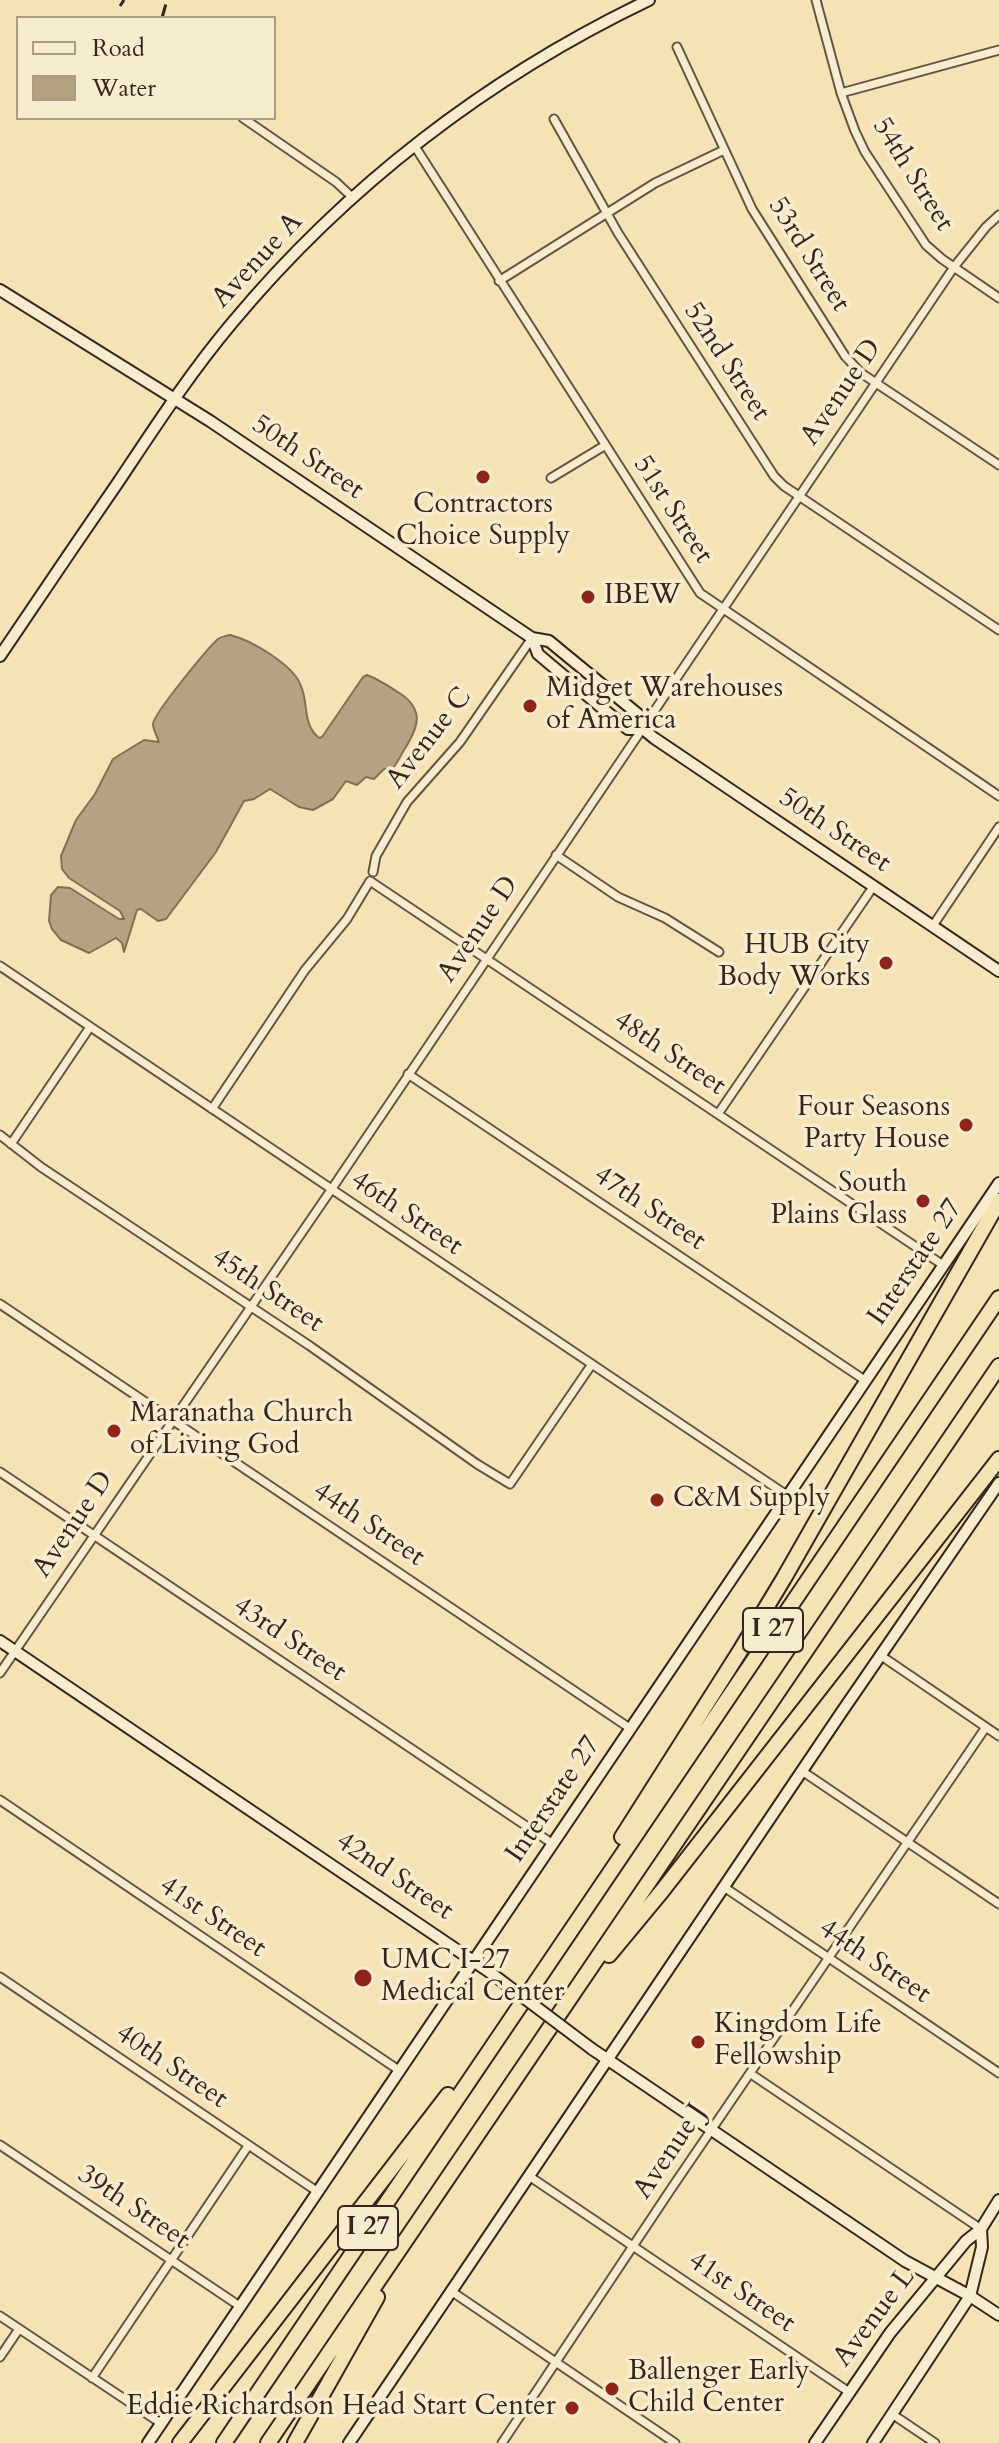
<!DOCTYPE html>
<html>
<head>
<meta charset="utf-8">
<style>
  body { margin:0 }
  #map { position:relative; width:999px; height:2443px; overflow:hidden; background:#f5e2b5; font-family:Cardo,serif }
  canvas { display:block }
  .legend { position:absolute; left:16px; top:16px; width:260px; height:104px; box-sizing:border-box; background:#f8eccf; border:2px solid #aa9c87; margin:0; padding:10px 14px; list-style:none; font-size:24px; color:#35251c }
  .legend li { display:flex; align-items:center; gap:16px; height:40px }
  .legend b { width:40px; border:2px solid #aa9c87 }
</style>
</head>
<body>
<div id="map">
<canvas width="999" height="2443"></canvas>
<ul class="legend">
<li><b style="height:10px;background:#f8eccf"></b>Road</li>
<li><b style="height:22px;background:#b4a281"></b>Water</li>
</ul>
</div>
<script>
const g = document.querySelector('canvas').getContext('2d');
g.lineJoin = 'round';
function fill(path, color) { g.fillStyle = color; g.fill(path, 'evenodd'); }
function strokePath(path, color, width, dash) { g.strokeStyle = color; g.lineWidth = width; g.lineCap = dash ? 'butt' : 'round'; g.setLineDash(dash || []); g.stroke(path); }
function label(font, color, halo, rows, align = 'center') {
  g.font = font + ' Cardo,serif'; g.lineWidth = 7; g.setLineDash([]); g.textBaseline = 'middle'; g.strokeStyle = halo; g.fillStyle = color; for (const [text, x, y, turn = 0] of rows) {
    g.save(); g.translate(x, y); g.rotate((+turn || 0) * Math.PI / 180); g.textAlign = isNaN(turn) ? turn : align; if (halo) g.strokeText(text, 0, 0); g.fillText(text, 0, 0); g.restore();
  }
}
const water = new Path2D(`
  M 230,635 C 251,640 294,665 301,686 C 309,705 302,724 319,738 L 322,737 L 363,677 L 367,675 C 380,680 390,687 401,694 C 425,711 418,728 404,750 C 399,758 397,765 390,771 L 384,769 L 374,779 L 366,777 L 357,785 L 346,781 L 333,799 L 313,810 L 299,807 L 270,789 L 254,799 L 244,801 L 216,852 L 166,919 L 158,921 L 141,909 L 137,910 L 124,952 L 122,943 L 116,938 L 89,953 L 61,940 L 52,929 L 49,921 L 51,895 L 58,887 L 70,888 L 119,919 L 124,919 L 120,911 L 69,878 L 62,869 L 61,856 L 76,820 L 95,794 L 113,759 L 144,740 L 159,742 C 157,736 153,729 153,724 C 154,713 208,648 218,639 C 222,636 226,636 230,635 Z`);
fill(water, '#b4a281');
strokePath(water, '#817059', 2);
const street = new Path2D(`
  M 816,0 L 841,93 L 855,131 L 865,152 L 926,245 L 942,259 L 999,298
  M 677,47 L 752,209 L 845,356 L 861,373 L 999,465
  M 841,93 L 999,50
  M 243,118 L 336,182 L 352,197
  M 554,119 L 618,233 L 774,476 L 784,486 L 999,630
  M 414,145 L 700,593 L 999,796
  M 499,281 L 655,183 L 724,150
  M 551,478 L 604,446
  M 556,855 L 618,897 L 665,918 L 719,952
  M 373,872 L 376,856 L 407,802 L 460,742 L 532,638
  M 932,927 L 999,827
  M 0,966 L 788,1496
  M 408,1074 L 866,1381
  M 212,1109 L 305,970 L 347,919 L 370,881 L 943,1265
  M 718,1114 L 873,887
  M 0,1135 L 41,1167 L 310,1346 L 477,1464 L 510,1484 L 592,1364
  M 11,1144 L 90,1027
  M 0,1304 L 631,1729
  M 0,1472 L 553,1844
  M 880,1655 L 999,1736
  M 0,1673 L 331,1190 L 954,267 L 986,227 L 999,215
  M 802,1771 L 999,1904
  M 0,1800 L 400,2071
  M 724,1887 L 999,2073
  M 0,1977 L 318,2192
  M 751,2074 L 981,2229
  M 0,2145 L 241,2307
  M 529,2176 L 849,2392
  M 451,2291 L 675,2443
  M 0,2316 L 162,2424
  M 0,2357 L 19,2329
  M 92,2378 L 248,2146
  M 892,2414 L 935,2443
  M 502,2443 L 671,2189 L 986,1727`);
const secondary = new Path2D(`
  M 0,290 L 210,421 L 532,638 L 549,641 L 639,715 L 643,729 L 654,738 L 999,971
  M 532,638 L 538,654 L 602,708 L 628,729 L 643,729
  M 0,656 C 39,598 79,539 119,481 C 155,427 190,373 232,323 C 346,186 488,77 649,0
  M 0,1641 L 491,1973
  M 592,2049 L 905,2261 L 970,2296 L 999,2315
  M 148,2443 L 999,1183
  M 349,2443 L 841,1713 L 999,1483
  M 815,2443 L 890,2333 L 966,2241 L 981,2229 L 999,2200
  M 873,2443 L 970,2296 L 982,2247 L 981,2229`);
const highway = new Path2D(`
  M 622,1837 L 740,1651 L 784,1578 L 999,1201
  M 609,1955 L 662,1891 L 999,1459
  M 180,2443 L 448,2095
  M 224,2443 L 999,1298
  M 268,2443 L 999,1366
  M 295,2443 L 377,2297`);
strokePath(street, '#655442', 11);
strokePath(secondary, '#35251c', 14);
strokePath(highway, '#35251c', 18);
strokePath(street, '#f8eccf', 7);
strokePath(secondary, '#f8eccf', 10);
strokePath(highway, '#f5e2b5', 14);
strokePath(new Path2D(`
  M 120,6 L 124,0
  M 162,18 L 167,0`), '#35251c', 3, [14, 14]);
const secondaryBridge = new Path2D(`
  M 491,1973 L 592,2049`);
strokePath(secondaryBridge, '#35251c', 14, []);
strokePath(secondaryBridge, '#f8eccf', 10);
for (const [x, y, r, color] of [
  [483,477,8,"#8f2418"],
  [588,597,8,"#8f2418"],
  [530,706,8,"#8f2418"],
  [886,963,8,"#8f2418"],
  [966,1125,8,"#8f2418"],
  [923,1201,8,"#8f2418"],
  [114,1431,8,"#8f2418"],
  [657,1500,8,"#8f2418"],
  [363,1978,10,"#8f2418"],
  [698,2042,8,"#8f2418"],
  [612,2389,8,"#8f2418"],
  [572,2408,8,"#8f2418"]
]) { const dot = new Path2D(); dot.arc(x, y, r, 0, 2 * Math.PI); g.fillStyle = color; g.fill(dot); strokePath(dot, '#f8eccf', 3); }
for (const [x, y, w] of [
  [773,1630,60],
  [368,2228,60]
]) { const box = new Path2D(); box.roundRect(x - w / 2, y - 22, w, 44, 6); g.fillStyle = '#f8eccf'; g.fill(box); strokePath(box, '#35251c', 2); }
label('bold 26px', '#35251c', null, [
  ["I 27",773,1630],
  ["I 27",368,2228]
]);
label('28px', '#35251c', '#f8eccf', [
  ["54th Street",912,175,58],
  ["53rd Street",808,255,58],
  ["Avenue A",258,261,-47],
  ["52nd Street",726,362,57],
  ["Avenue D",842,393,-56],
  ["50th Street",307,458,34],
  ["51st Street",672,510,57],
  ["Avenue C",430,739,-52],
  ["50th Street",834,831,34],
  ["Avenue D",479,930,-56],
  ["48th Street",669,1054,34],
  ["47th Street",649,1209,34],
  ["46th Street",406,1214,34],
  ["Interstate 27",916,1263,-56],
  ["45th Street",267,1291,34],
  ["Avenue D",74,1525,-56],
  ["44th Street",368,1525,34],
  ["43rd Street",289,1640,34],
  ["Interstate 27",554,1800,-56],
  ["42nd Street",394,1877,34],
  ["41st Street",212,1918,34],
  ["44th Street",874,1962,34],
  ["40th Street",171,2067,34],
  ["Avenue J",671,2152,-56],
  ["39th Street",133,2208,34],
  ["41st Street",741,2293,34],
  ["Avenue L",875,2318,-53]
]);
label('28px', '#35251c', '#f8eccf', [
  ["Contractors",483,506,"center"],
  ["Choice Supply",483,538,"center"],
  ["IBEW",604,597],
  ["Midget Warehouses",546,690],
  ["of America",546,722],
  ["HUB City",870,947,"right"],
  ["Body Works",870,979,"right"],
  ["Four Seasons",950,1109,"right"],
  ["Party House",950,1141,"right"],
  ["South",907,1185,"right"],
  ["Plains Glass",907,1217,"right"],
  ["Maranatha Church",130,1415],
  ["of Living God",130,1447],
  ["C&M Supply",673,1500],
  ["UMC I-27",381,1962],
  ["Medical Center",381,1994],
  ["Kingdom Life",714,2026],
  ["Fellowship",714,2058],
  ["Ballenger Early",628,2373],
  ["Child Center",628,2405],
  ["Eddie Richardson Head Start Center",556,2408,"right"]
], 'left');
</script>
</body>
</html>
